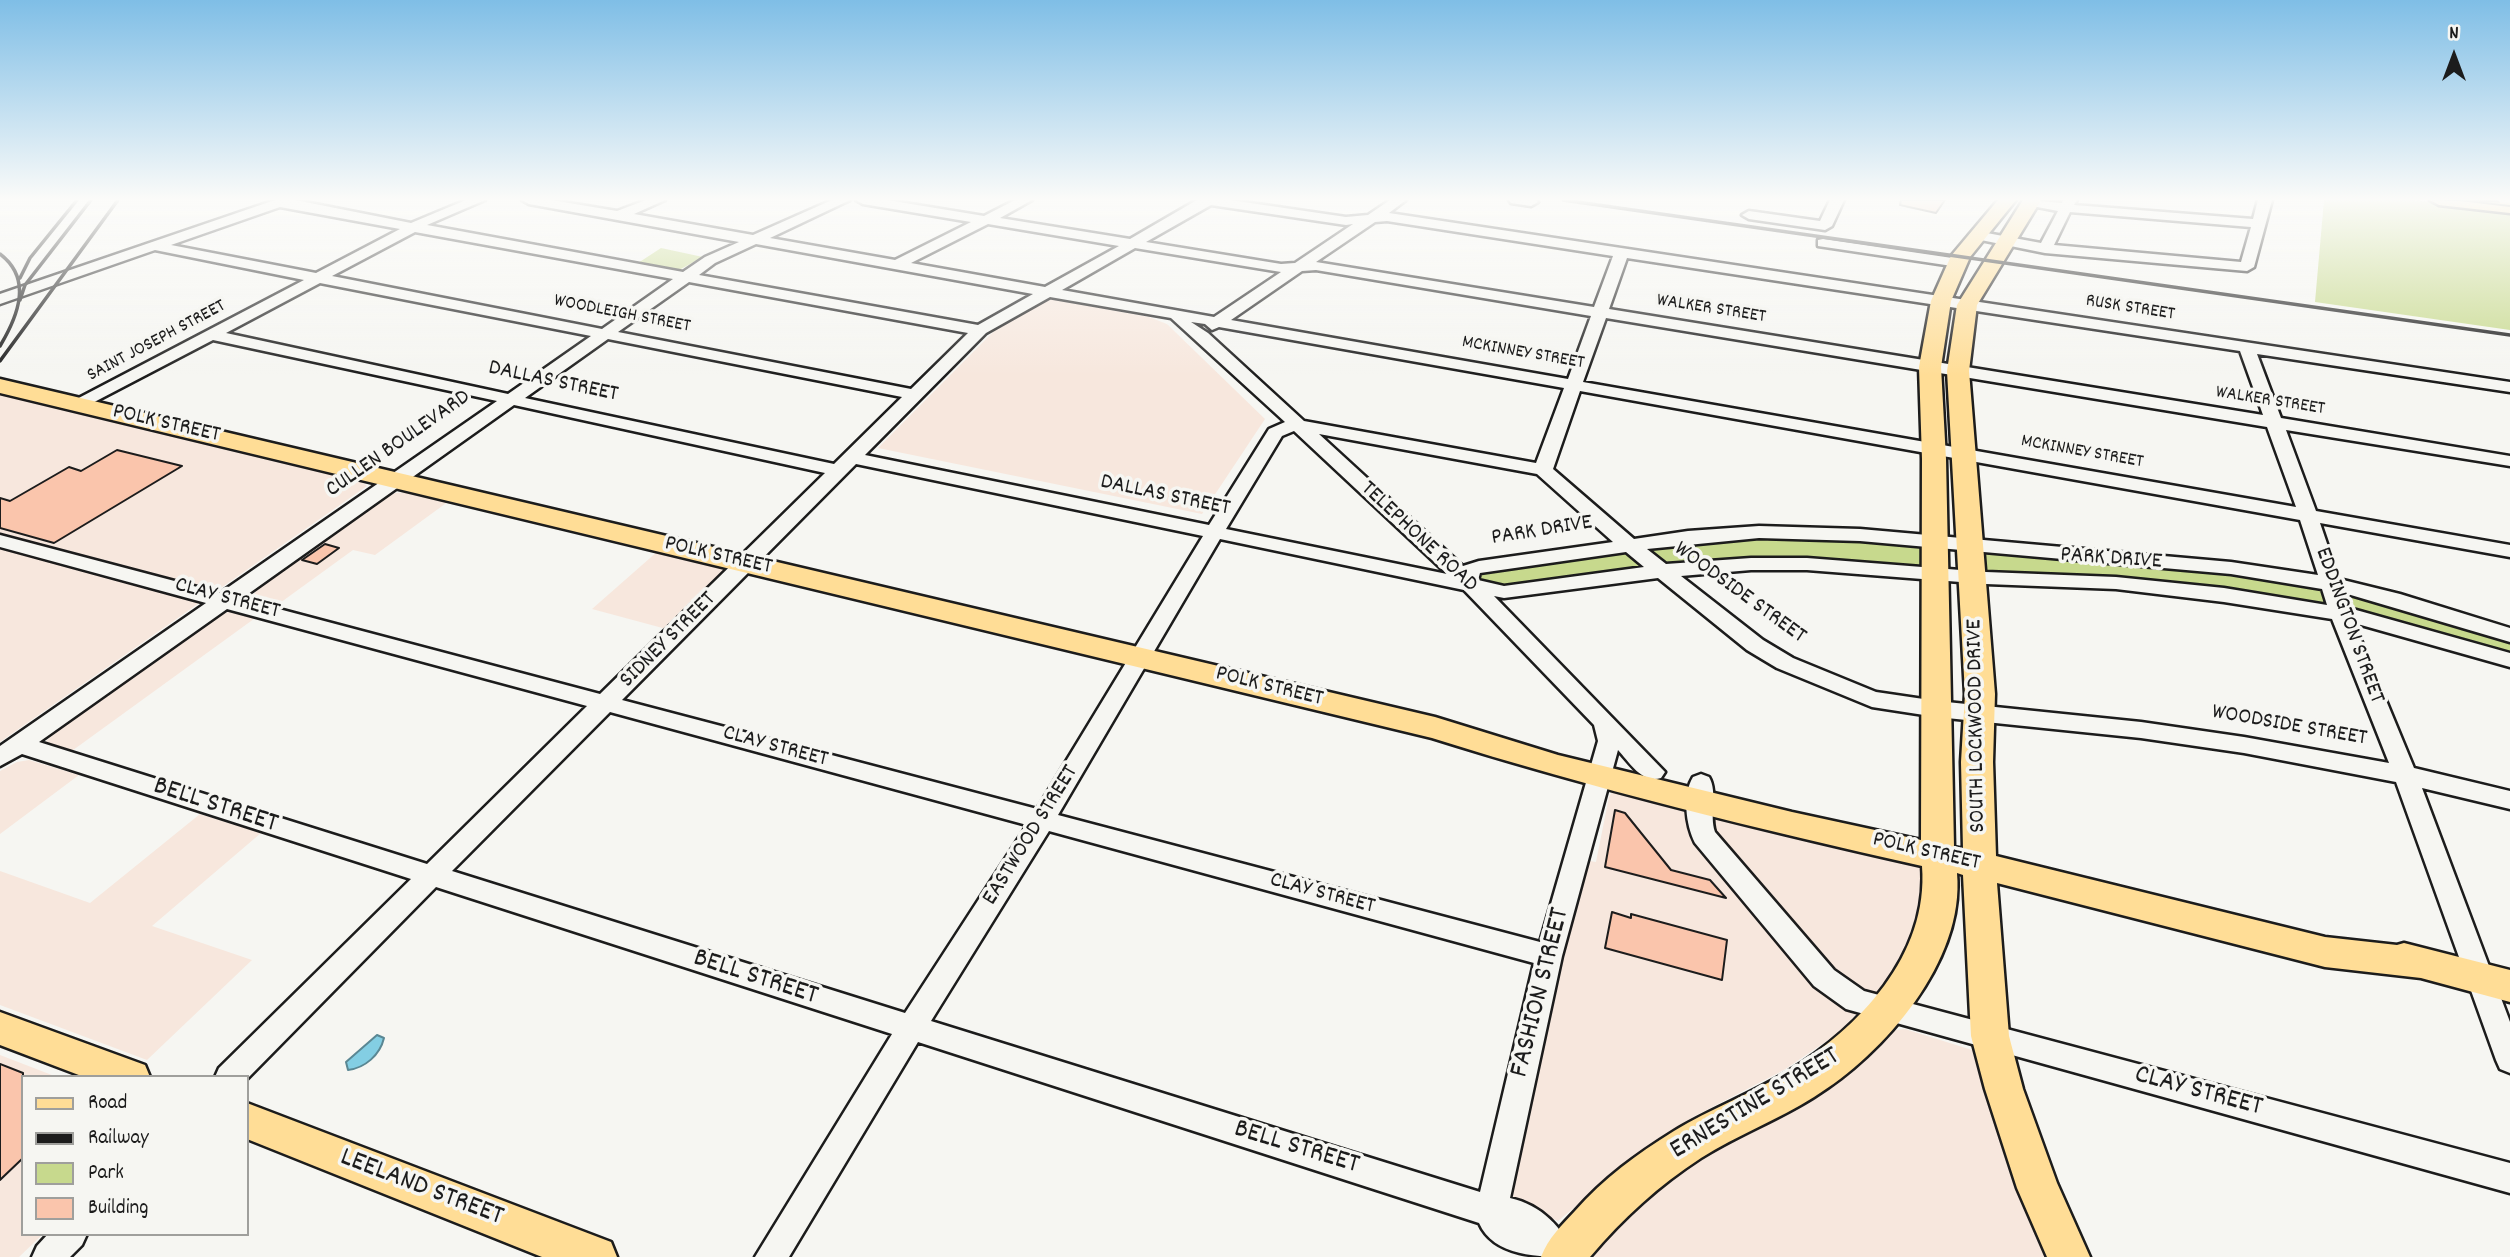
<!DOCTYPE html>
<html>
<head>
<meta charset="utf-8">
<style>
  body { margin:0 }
  #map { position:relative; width:2510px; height:1257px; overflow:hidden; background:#f6f6f2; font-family:Dekko,sans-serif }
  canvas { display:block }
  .legend { position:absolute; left:21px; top:1075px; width:228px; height:161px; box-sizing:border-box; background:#f6f6f2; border:2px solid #9f9f9c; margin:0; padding:9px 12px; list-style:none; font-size:21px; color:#1c1c1c }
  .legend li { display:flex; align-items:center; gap:14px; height:35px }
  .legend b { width:35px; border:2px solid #9f9f9c }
  .north { position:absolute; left:2419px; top:21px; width:70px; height:70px; -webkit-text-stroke:5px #f6f6f2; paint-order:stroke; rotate:0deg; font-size:19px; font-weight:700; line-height:28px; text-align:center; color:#1c1c1c }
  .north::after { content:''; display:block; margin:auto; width:24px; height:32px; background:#1c1c1c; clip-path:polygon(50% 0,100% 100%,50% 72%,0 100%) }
</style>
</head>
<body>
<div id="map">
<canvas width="2510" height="1257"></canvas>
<ul class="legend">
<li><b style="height:9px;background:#ffdd96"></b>Road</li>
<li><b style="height:9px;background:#1c1c1c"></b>Railway</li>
<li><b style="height:19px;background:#c7d98d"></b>Park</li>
<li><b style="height:19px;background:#fac5ac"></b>Building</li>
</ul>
<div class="north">N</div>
</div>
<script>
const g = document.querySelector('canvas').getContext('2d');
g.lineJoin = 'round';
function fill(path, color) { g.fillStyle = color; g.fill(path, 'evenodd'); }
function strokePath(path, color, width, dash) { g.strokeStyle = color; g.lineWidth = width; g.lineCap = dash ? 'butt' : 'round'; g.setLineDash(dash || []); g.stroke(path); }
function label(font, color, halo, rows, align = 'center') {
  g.font = font + ' Dekko,sans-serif'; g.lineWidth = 7; g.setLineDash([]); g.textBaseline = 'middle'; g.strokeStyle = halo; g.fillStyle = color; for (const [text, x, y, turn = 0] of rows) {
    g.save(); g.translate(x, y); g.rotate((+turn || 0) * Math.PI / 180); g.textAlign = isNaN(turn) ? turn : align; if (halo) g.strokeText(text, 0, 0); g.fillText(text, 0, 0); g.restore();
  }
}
fill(new Path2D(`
  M 1050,299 L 1149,317 L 1167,324 L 1265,419 L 1202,514 L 878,448 L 994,331 Z
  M 0,395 L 358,479 L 367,486 L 0,742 Z
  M 410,492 L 449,501 L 375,555 L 353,550 L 273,608 L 248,600 L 262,585 L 381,501 L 395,493 Z
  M 658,551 L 729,569 L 670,630 L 592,609 Z
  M 235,610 L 258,616 L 69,753 L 47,746 L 46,741 L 71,719 L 219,615 Z
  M 29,760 L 79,775 L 0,834 L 0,771 L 17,762 Z
  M 1622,790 L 1911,860 L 1926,870 L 1926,879 L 1915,931 L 1889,980 L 1837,1034 L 1784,1070 L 1693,1117 L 1639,1153 L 1558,1221 L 1511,1202 L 1506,1185 L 1578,859 L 1596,862 L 1609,797 L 1612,792 Z
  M 200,814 L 261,833 L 152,926 L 252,960 L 147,1060 L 0,1005 L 0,871 L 90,903 Z
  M 1905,1029 L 1972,1050 L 1997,1132 L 2046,1257 L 1589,1257 L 1621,1218 L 1680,1172 L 1857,1068 L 1886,1037 L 1896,1030 Z
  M 0,1055 L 57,1077 L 23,1077 L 23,1234 L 43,1234 L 19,1257 L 0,1257 Z`), '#f7e7dd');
fill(new Path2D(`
  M 2324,200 L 2413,200 L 2510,212 L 2510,330 L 2315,302 Z
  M 661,248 L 703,257 L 679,270 L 638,263 Z
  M 1749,537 L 1812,537 L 1923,546 L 1924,568 L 1665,564 L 1648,551 L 1652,547 Z
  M 1984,551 L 2240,574 L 2315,587 L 2323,590 L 2330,603 L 2327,606 L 1982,571 Z
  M 1623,552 L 1631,554 L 1642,563 L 1642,568 L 1492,587 L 1478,584 L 1477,573 Z
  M 2347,595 L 2510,640 L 2510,655 L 2353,611 L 2345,598 Z`), '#c7d98d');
const water = new Path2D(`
  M 377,1035 L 384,1038 C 380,1055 365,1068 348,1070 L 346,1062 Z`);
fill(water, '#83cee3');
strokePath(water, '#5a8793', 2);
const building = new Path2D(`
  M 1901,200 L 1945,200 L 1936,213 L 1900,205 Z
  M 117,450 L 182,466 L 54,543 L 0,528 L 0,498 L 10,501 L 69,467 L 81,471 Z
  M 325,544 L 339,548 L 317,564 L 302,560 Z
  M 1615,810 L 1625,813 L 1671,870 L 1710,880 L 1726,898 L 1605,867 Z
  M 1612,912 L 1631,918 L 1631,914 L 1727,940 L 1722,980 L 1605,948 Z
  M 0,1064 L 23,1073 L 23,1158 L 0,1180 Z`);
fill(building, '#fac5ac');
strokePath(building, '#1c1c1c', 2);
const minor = new Path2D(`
  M 275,200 L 295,200 L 411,223 L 466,200 L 485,200 L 427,225 L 683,272 L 705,257 L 739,242 L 529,204 L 522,200 L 551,200 L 617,211 L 646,200 L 665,200 L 634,214 L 753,235 L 832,200 L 850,200 L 770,238 L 895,260 L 971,222 L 863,204 L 856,200 L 887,200 L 984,216 L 1015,200 L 1032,200 L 1000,218 L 1130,239 L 1197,200 L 1230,200 L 1346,217 L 1368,215 L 1390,200 L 1406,200 L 1389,213 L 2510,382 L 2510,392 L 2257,354 L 2281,418 L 2510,456 L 2510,466 L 2286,430 L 2316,511 L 2510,545 L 2510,557 L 2320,523 L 2339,579 L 2400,594 L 2510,628 L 2510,642 L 2344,593 L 2349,608 L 2510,653 L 2510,667 L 2354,623 L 2414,768 L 2510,791 L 2510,809 L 2422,788 L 2510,1022 L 2510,1073 L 2500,1069 L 2496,1060 L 2396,782 L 2244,753 L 2141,738 L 1937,717 L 1872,707 L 1777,668 L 1747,650 L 1658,578 L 1504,598 L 1494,596 L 1665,772 L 1661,778 C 1642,784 1630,763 1618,750 L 1562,956 L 1510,1198 C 1541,1205 1563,1227 1575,1257 C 1539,1257 1494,1257 1479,1223 L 918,1042 L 789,1257 L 755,1257 L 892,1034 L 436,887 L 247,1079 L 215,1077 L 219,1068 L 411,879 L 22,754 L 0,766 L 0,746 L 206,603 L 0,547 L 0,535 L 220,593 L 497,401 L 213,340 L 79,410 L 73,409 L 70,405 L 73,401 L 304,280 L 155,250 L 0,304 L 0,294 ZM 1211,205 L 1346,225 L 1353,224 L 1295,263 L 1281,264 L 1146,242 ZM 280,207 L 400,229 L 316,273 L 171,245 ZM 1387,221 L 1613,256 L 1594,307 L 1316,262 L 1375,222 ZM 988,224 L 1119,246 L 1045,287 L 911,263 ZM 415,232 L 673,279 L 602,329 L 332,276 ZM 756,244 L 1033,294 L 978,325 L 699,275 L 715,263 ZM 1135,248 L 1281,272 L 1214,317 L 1062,290 ZM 1627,258 L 2240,351 L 2263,415 L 1609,309 ZM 1316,270 L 1591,316 L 1568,379 L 1231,320 L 1302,271 ZM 689,282 L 968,333 L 911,389 L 618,332 ZM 320,283 L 591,336 L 508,394 L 226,333 ZM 1050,297 L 1171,318 L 1285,422 L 1269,429 L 1209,525 L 865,455 L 986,333 ZM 1606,318 L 2267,427 L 2296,507 L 1583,382 ZM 1191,322 L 1205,324 L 1212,330 L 1219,327 L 1564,388 L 1536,463 L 1304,421 L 1208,333 ZM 608,339 L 902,397 L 834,464 L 525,398 ZM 1580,391 L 2300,520 L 2318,575 L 2231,562 L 1860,529 L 1759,526 L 1688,531 L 1634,539 L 1553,469 ZM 514,405 L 825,473 L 600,694 L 241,599 ZM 1294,431 L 1447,574 L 1226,529 L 1282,436 ZM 1319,434 L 1537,474 L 1613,542 L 1479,561 L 1463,566 ZM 856,464 L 1203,536 L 1037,809 L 622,700 ZM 1759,538 L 1860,541 L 2231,574 L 2322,589 L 2327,605 L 2224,588 L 2116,577 L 1986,572 L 1807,558 L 1751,558 L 1666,564 L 1647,549 ZM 1220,539 L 1464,590 L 1594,725 L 1598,741 L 1540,942 L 1058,815 ZM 1626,552 L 1644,567 L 1504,586 L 1478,580 L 1480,573 ZM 1751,570 L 1807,570 L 1986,584 L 2116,589 L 2224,602 L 2332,619 L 2389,763 L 2244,737 L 2141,722 L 1937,701 L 1876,692 L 1793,658 L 1763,640 L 1681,576 ZM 227,609 L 587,706 L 427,864 L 39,742 ZM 610,712 L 1027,825 L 905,1013 L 452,871 ZM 1049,831 L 1534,963 L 1480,1192 L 931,1021 Z
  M 1509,200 L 1536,200 L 1538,202 L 1531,206 L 1511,203 Z
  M 1830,200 L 1844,200 L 1832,226 L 1825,230 L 1749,219 L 1742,215 L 1749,211 L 1820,221 Z
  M 2027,200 L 2062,203 L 2063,200 L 2077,200 L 2074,205 L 2253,219 L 2258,200 L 2272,200 L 2254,267 L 2247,271 L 2045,253 L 1976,239 L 1969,235 L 1976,231 L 2041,243 L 2058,211 L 2027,205 ZM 2070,212 L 2251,227 L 2241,262 L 2054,245 Z
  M 2498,200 L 2510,200 L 2510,204 L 2501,204 Z
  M 1823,239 L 1959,259 L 1966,263 L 1959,267 L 1818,246 L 1818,240 Z
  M 1701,774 L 1709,777 C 1718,792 1709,815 1715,832 L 1834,970 L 1864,991 L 2510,1163 L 2510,1193 L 1846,1009 L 1814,986 L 1695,843 C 1686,825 1682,795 1693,777 Z
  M 48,1234 L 87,1234 L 82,1245 L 70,1257 L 32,1257 L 37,1246 Z`);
const major = new Path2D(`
  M 1998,200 L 2016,200 L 1970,257 L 1951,301 L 1941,367 L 1946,459 L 1954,847 L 1963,849 L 1961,762 L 1965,694 L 1947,371 L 1957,305 L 2023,200 L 2041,200 L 1977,305 L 1969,371 L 1995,694 L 1993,762 L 1996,856 L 2325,937 L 2397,945 L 2404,943 L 2510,970 L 2510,1002 L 2421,978 L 2325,967 L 1997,883 L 2009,1036 L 2023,1089 L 2057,1183 L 2090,1257 L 2047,1257 L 2017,1188 L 1985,1089 L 1971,1036 L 1963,875 L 1957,873 C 1965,961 1884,1054 1814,1097 C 1778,1120 1737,1135 1701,1158 C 1658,1186 1623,1218 1590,1257 L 1541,1257 C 1548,1238 1562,1225 1575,1211 C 1604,1178 1637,1154 1674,1131 C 1710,1109 1751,1094 1787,1072 C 1859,1028 1929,955 1922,866 C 1757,829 1594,789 1432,738 L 0,393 L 0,379 L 1435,717 L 1558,755 L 1792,812 L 1921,840 L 1922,459 L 1919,367 L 1931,301 L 1951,256 Z
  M 2430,200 L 2510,203 L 2510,213 L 2439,205 Z
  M 0,1012 L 145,1065 L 150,1077 L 84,1077 L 0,1045 Z
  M 247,1103 L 611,1242 L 617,1257 L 542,1257 L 247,1139 Z`);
strokePath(minor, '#1c1c1c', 5);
strokePath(major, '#1c1c1c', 5);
fill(minor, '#f6f6f2');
fill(major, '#ffdd96');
strokePath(new Path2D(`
  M 2460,200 L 2510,206`), '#1c1c1c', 2);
strokePath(new Path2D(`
  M 1563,200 L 2510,335
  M 0,254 C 33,279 18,316 0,346
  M 20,278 L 30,258 L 77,200
  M 20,300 L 25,285 L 91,200
  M 0,361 L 118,200`), '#1c1c1c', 3.5);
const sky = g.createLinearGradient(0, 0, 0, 376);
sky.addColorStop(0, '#7fbee6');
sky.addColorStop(0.53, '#fbfbf9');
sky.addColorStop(1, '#fbfbf900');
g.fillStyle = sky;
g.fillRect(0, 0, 2510, 376);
label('19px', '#1c1c1c', '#f6f6f2', [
  ["RUSK STREET",2130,309,9],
  ["WALKER STREET",1711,310,9],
  ["WOODLEIGH STREET",622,315,11],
  ["SAINT JOSEPH STREET",157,342,-28],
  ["MCKINNEY STREET",1523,354,10],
  ["WALKER STREET",2270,402,9],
  ["MCKINNEY STREET",2082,453,10]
]);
label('23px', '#1c1c1c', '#f6f6f2', [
  ["DALLAS STREET",553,383,12],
  ["POLK STREET",166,425,13],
  ["CULLEN BOULEVARD",399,445,-35],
  ["DALLAS STREET",1165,497,12],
  ["PARK DRIVE",1542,532,-9],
  ["TELEPHONE ROAD",1418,538,43],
  ["POLK STREET",718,557,13],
  ["PARK DRIVE",2111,560,4],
  ["WOODSIDE STREET",1739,594,36],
  ["CLAY STREET",227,600,15],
  ["EDDINGTON STREET",2348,626,70],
  ["SIDNEY STREET",669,641,-45],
  ["POLK STREET",1269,688,14],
  ["SOUTH LOCKWOOD DRIVE",1978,726,-91],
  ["WOODSIDE STREET",2289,727,10],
  ["CLAY STREET",775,748,15],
  ["EASTWOOD STREET",1032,836,-58],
  ["POLK STREET",1926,853,13],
  ["CLAY STREET",1322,895,15]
]);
label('28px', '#1c1c1c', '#f6f6f2', [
  ["BELL STREET",215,807,18],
  ["BELL STREET",755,979,18],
  ["FASHION STREET",1542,993,-76],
  ["CLAY STREET",2198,1093,15],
  ["ERNESTINE STREET",1756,1105,-31],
  ["BELL STREET",1296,1149,17],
  ["LEELAND STREET",421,1189,21]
]);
</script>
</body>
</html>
